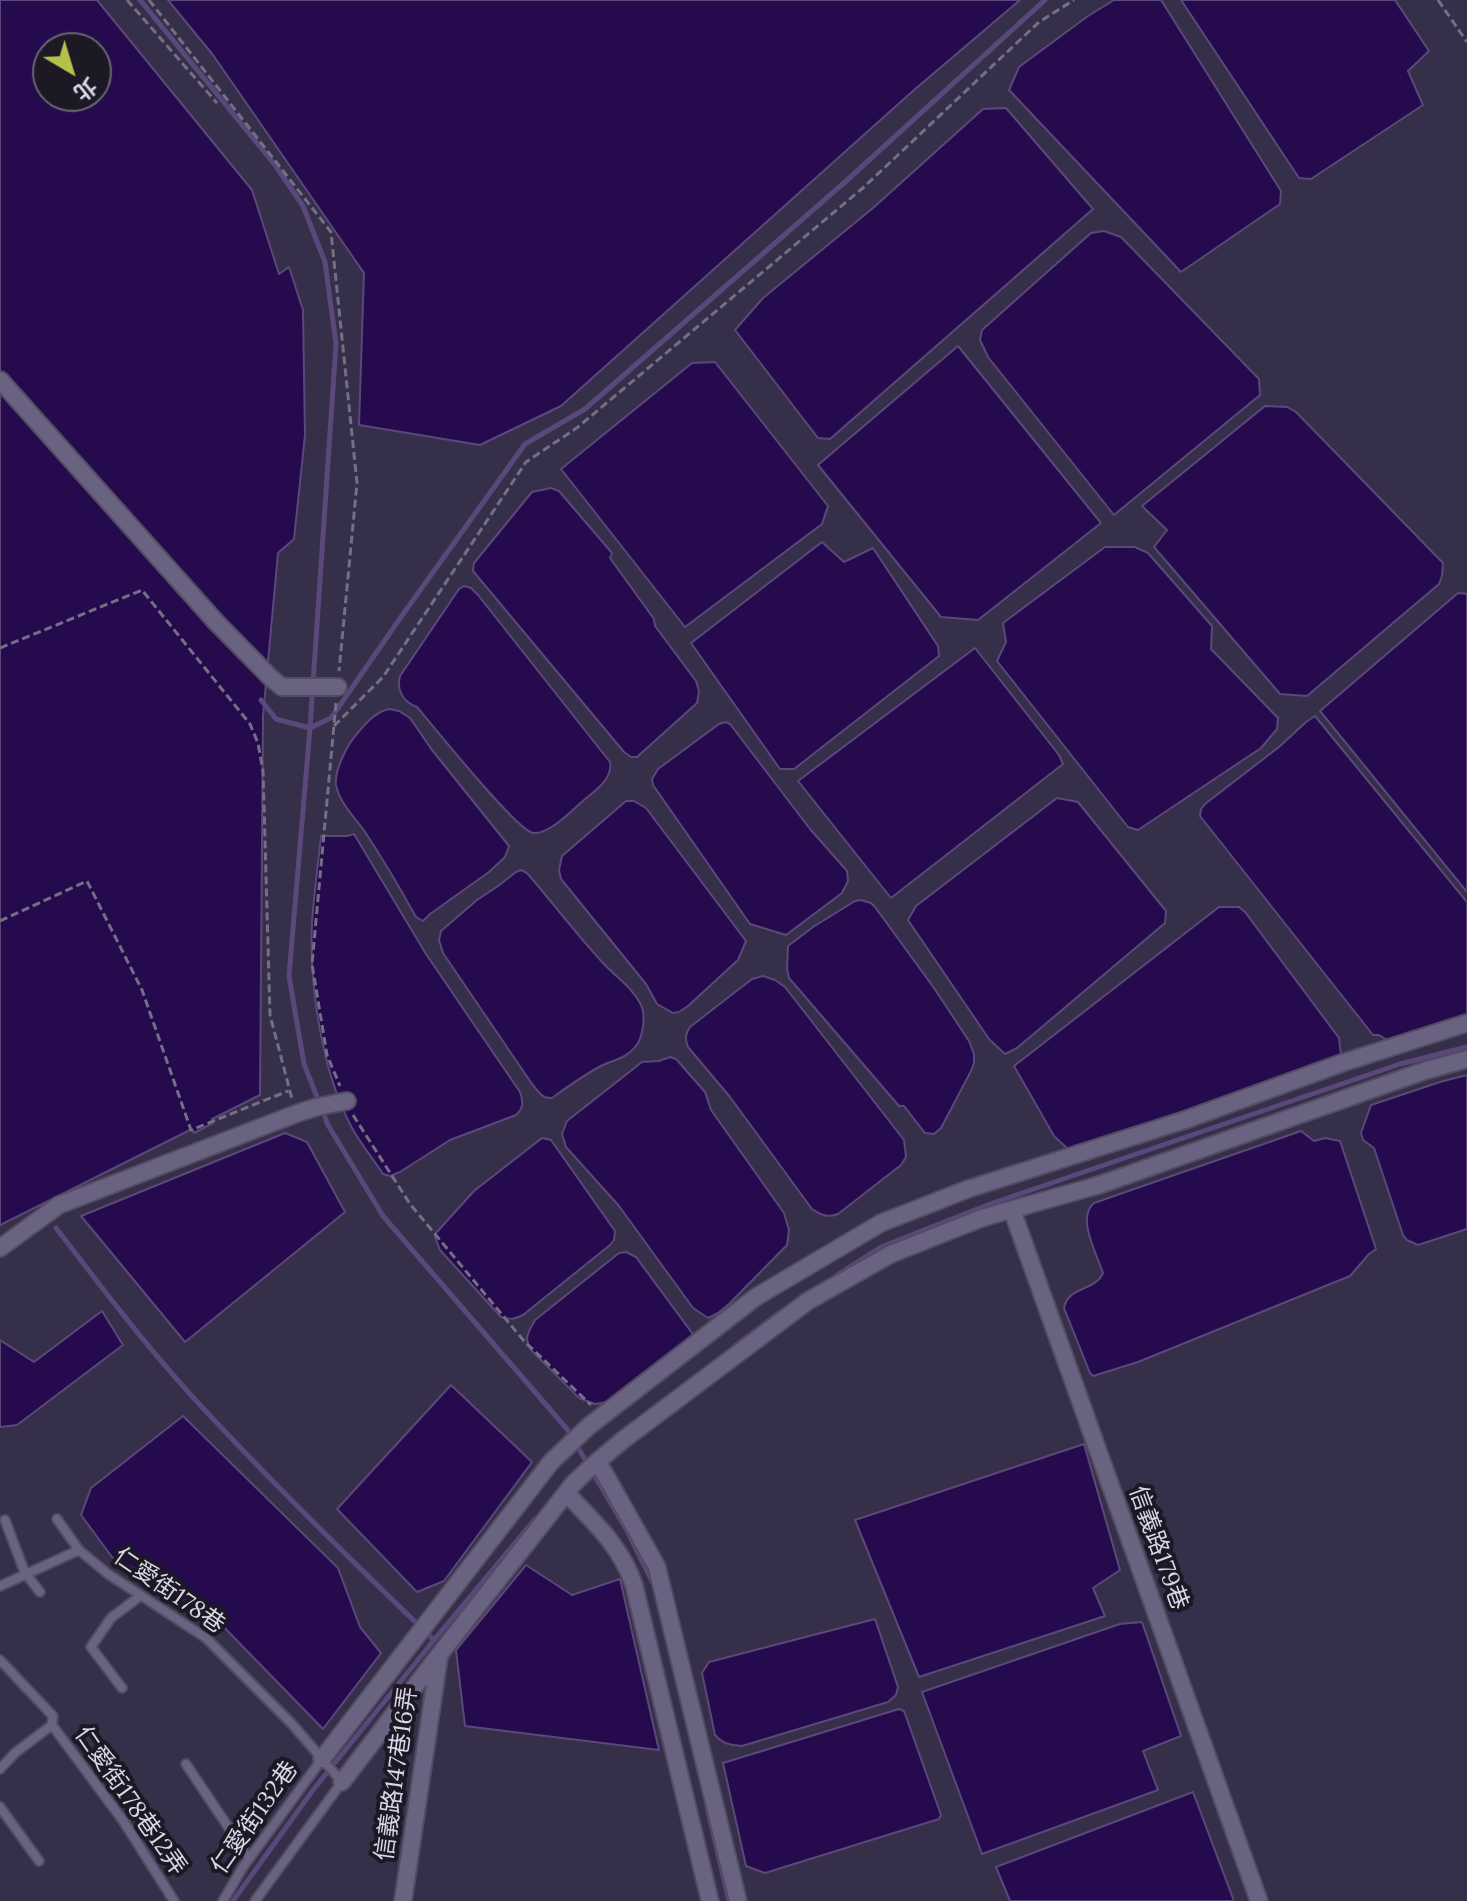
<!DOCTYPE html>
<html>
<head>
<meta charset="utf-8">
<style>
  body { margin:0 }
  #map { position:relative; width:1467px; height:1901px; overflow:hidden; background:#352f49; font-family:Lora,"Noto Sans TC",serif }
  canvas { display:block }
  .north { position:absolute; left:32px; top:32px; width:80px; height:80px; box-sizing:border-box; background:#1c1925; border:2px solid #686573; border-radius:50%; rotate:142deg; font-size:22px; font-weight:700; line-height:32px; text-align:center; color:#d9d6e7 }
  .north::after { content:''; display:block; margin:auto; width:28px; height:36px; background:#b6c148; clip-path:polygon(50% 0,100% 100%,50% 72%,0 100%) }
</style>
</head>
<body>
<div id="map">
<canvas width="1467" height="1901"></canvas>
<div class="north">北</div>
</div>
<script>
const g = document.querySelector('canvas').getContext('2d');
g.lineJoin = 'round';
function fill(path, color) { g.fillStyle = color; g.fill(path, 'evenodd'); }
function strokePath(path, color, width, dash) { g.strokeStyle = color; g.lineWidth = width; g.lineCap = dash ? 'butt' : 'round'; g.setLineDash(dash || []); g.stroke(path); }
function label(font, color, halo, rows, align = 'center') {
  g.font = font + ' Lora,"Noto Sans TC",serif'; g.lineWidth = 8; g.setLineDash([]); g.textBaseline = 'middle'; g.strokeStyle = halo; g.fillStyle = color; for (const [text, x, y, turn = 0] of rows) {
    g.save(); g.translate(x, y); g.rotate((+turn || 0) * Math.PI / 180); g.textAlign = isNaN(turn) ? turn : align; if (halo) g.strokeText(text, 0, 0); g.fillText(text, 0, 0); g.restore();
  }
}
const water = new Path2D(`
  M 0,0 L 97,0 L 252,190 L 279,274 L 289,267 L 303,310 L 305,435 L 294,539 L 278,553 L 263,716 L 260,1095 L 212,1119 L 213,1123 L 194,1133 L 192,1129 L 0,1225 ZM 48,48 L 96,48 L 96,96 L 48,96 Z
  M 168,0 L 1020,0 L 914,90 L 561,406 L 480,445 L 359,425 L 364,273 L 213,55 Z
  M 1114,0 L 1161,0 L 1281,191 L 1280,204 L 1181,272 L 1009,90 L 1019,67 L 1088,16 Z
  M 1181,0 L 1395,0 L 1429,51 L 1408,71 L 1423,105 L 1311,179 L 1299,178 Z
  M 1006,108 L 1093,209 L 830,439 L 818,438 L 735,330 L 763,298 L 873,208 L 983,109 Z
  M 1104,231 L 1121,237 L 1259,379 L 1260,395 L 1114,515 L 988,357 L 980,340 L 982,330 L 1091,233 Z
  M 958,346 L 1101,523 L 978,620 L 941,617 L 818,465 Z
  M 715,362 L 828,506 L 822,524 L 685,627 L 561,469 L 692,363 Z
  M 1265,406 L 1287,407 L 1296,412 L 1443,563 L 1442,576 L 1439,584 L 1307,696 L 1280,694 L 1154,547 L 1167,530 L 1142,506 Z
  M 551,488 L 559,491 L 612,553 L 610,558 L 654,619 L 655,626 L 696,681 L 699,691 L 697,703 L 637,757 L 631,757 L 624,752 L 473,571 L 474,563 L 532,492 Z
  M 822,542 L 844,562 L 873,548 L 938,646 L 939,656 L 794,769 L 780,769 L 691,643 Z
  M 1105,547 L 1135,547 L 1148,553 L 1212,626 L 1211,649 L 1278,718 L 1277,729 L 1261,748 L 1138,830 L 1128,827 L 997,661 L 1006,642 L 1003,623 Z
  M 464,586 L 471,588 L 478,595 L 610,762 C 613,779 595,791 584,800 C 572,810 549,835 533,833 C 517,831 433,726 417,707 C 403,702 396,690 400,676 L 459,589 Z
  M 1458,593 L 1467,594 L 1467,892 L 1320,711 Z
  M 975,648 L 1059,755 L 1063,764 L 891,898 L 798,781 Z
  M 389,709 L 399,711 L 410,718 L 432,750 L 509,846 L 505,857 L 489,872 L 430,914 L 423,921 L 416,917 C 400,888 383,859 365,832 C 355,818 339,802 336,785 C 334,771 347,745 356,735 C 365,724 375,712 389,709 Z
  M 1315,716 L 1467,902 L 1467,1022 L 1394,1044 L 1379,1035 L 1373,1035 L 1200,816 L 1201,809 L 1205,804 L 1279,747 L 1306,722 Z
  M 726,722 L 730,724 L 810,829 L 847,871 L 848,881 L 842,893 L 786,935 L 750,924 L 653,785 L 652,779 L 658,769 L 719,724 Z
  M 1057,798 L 1078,802 L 1166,911 L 1165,923 L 1017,1048 L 1005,1054 L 989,1039 L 908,920 L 916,906 Z
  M 626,801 L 634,801 L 646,808 L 746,941 L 738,960 L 688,1006 L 679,1012 L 673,1013 L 657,1004 L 646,984 L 561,879 L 559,870 L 562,856 Z
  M 354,834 L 426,954 L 520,1092 C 523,1101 524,1108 516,1115 L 450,1140 L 400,1172 L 390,1176 L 383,1174 C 373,1159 361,1144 352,1128 C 322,1072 309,986 312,923 C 314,894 318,865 321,836 L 347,836 Z
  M 521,870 L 527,873 C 553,903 577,935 603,963 C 616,977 633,988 641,1005 C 646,1015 643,1037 636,1046 C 626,1059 612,1060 599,1067 C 583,1076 567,1087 552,1098 C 542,1099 538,1091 532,1084 L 443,953 L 439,940 L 441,931 L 477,900 L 498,886 L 516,872 Z
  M 861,900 L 871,903 L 875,907 L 934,988 L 969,1041 L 974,1054 L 974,1063 L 971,1071 L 941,1128 L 934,1134 L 925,1133 L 904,1106 L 899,1106 L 789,978 L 787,969 L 788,946 L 813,927 L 855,901 Z
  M 1219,907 L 1239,907 L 1245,912 L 1339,1038 L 1341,1055 L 1332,1061 L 1069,1150 L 1054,1136 L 1014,1066 Z
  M 763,976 L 775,980 L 785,987 L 904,1140 L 906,1157 L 901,1165 L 838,1214 C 828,1218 821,1215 812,1209 L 730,1097 L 688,1047 C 685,1039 685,1034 690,1027 L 752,979 Z
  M 670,1057 L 676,1059 L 705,1092 L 711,1110 L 784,1213 L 789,1230 L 787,1245 L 730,1303 L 718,1313 L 708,1318 L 693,1308 L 619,1206 L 566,1147 L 562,1134 L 567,1121 L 642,1062 L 659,1061 Z
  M 1467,1075 L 1467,1229 L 1418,1245 L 1407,1240 L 1403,1235 L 1374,1148 L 1363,1140 L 1361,1133 L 1371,1105 L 1440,1082 Z
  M 1301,1131 L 1314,1141 L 1325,1138 L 1340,1141 L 1376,1249 L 1369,1254 L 1350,1276 L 1138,1362 L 1093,1376 L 1090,1373 L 1064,1308 C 1068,1286 1096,1291 1103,1273 C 1097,1254 1076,1218 1094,1203 Z
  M 285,1133 L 307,1142 L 345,1212 L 185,1342 L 81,1216 Z
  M 542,1138 L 551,1140 L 615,1231 L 614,1240 L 610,1245 L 523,1315 C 515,1319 510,1320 501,1317 L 440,1250 L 435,1237 L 436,1233 L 474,1191 Z
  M 626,1252 L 636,1257 L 692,1333 L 694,1338 L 690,1345 L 607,1402 L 595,1404 L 579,1398 L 531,1350 C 523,1339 529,1331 535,1320 L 619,1253 Z
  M 102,1311 L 123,1345 L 17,1425 L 0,1427 L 0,1340 L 34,1362 Z
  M 451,1385 L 532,1462 L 444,1581 L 417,1592 L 337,1509 Z
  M 183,1416 L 338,1568 L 360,1627 L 381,1653 L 323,1729 L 215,1618 L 162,1583 L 112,1557 L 81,1515 L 91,1488 Z
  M 1084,1444 L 1120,1570 L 1093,1588 L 1105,1616 L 919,1677 L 855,1520 Z
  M 526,1565 L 572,1595 L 620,1579 L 659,1750 L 465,1726 L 456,1650 Z
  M 875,1619 L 898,1687 L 896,1695 L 888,1702 L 742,1746 C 730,1745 723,1744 715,1735 L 702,1673 L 709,1662 Z
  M 1142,1622 L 1181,1736 L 1143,1751 L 1158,1790 L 982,1854 L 922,1692 L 1120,1624 Z
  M 899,1709 L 904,1711 L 941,1815 L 939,1819 L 765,1873 L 746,1866 L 723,1763 Z
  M 1193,1792 L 1234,1901 L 1010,1901 L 996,1867 Z`);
fill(water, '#250b4d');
strokePath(water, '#5b487b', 2);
strokePath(new Path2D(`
  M 140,0 L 275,165 L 303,206 L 325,262 L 336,344 L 310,728 L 289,976 L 304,1064 L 328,1125 L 383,1216 L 567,1429 L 626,1529 L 655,1587
  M 261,700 L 276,719 L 310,728 L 331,718 L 401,617 L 525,444 L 585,409 L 845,182 L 1045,0
  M 56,1228 C 99,1284 142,1341 190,1394 C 268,1479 351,1560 434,1640
  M 837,1275 L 881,1247 L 990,1204 L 1400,1064 L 1467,1047
  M 735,1346 L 779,1313
  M 707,1807 L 729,1901
  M 233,1901 L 313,1790 L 434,1640 L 535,1519`), '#5b487b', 5);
const service = new Path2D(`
  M 57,1519 L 79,1550 L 108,1574 L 206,1638 L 292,1724 L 342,1782 L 255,1901
  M 5,1520 L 25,1573 L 40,1592
  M 0,1586 L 79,1550
  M 0,1660 L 53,1716 L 52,1725 L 15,1753 L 0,1769
  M 122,1688 L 91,1647 L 111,1618 L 140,1596
  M 52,1725 L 124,1822 L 174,1901
  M 186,1764 L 249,1858
  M 0,1807 L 39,1861
  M 223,1901 L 243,1867 L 322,1759`);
const minor = new Path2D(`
  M 0,380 L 216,622 L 271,678 L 282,687 L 338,687
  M 1012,1210 L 1259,1901
  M 0,1248 L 59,1205 L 298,1113 L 317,1107 L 347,1101
  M 598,1462 L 657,1567 L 738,1901
  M 566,1493 C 594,1522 621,1546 634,1585 L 710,1901
  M 322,1759 L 551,1462 L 589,1426 L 756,1297 L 881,1223 L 968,1189 L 1185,1120 L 1345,1062 L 1467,1023
  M 342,1782 L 439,1655 L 574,1483 L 591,1467 L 623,1440 L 808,1301 L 891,1254 L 982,1218 L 1099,1185 L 1424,1071 L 1467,1059
  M 403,1901 L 439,1657`);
strokePath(service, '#514c62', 12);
strokePath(minor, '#514c62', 20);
strokePath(new Path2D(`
  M 127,0 L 217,103
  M 149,0 L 331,232 L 357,483 L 339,671
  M 1438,0 L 1467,42
  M 0,648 L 142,590 L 250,724 L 258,743 L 263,771 L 270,1015 L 292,1099
  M 336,703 L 312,964 L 327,1055 L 340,1086
  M 334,726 L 383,677 L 526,462 L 578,427 L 864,187 L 1039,22 L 1074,0
  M 0,921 L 87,881 L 142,990 L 191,1130 L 288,1091
  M 353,1115 L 410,1204 L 524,1341 L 591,1405`), '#736f85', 3, [8, 4]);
strokePath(service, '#696381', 8);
strokePath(minor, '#696381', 16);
label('24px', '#d9d6e7', '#1c1925', [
  ["信義路179巷",1158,1548,70],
  ["仁愛街178巷",169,1591,35],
  ["信義路147巷16弄",397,1774,-82],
  ["仁愛街178巷12弄",130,1801,55],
  ["仁愛街132巷",255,1818,-55]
]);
</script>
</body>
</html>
